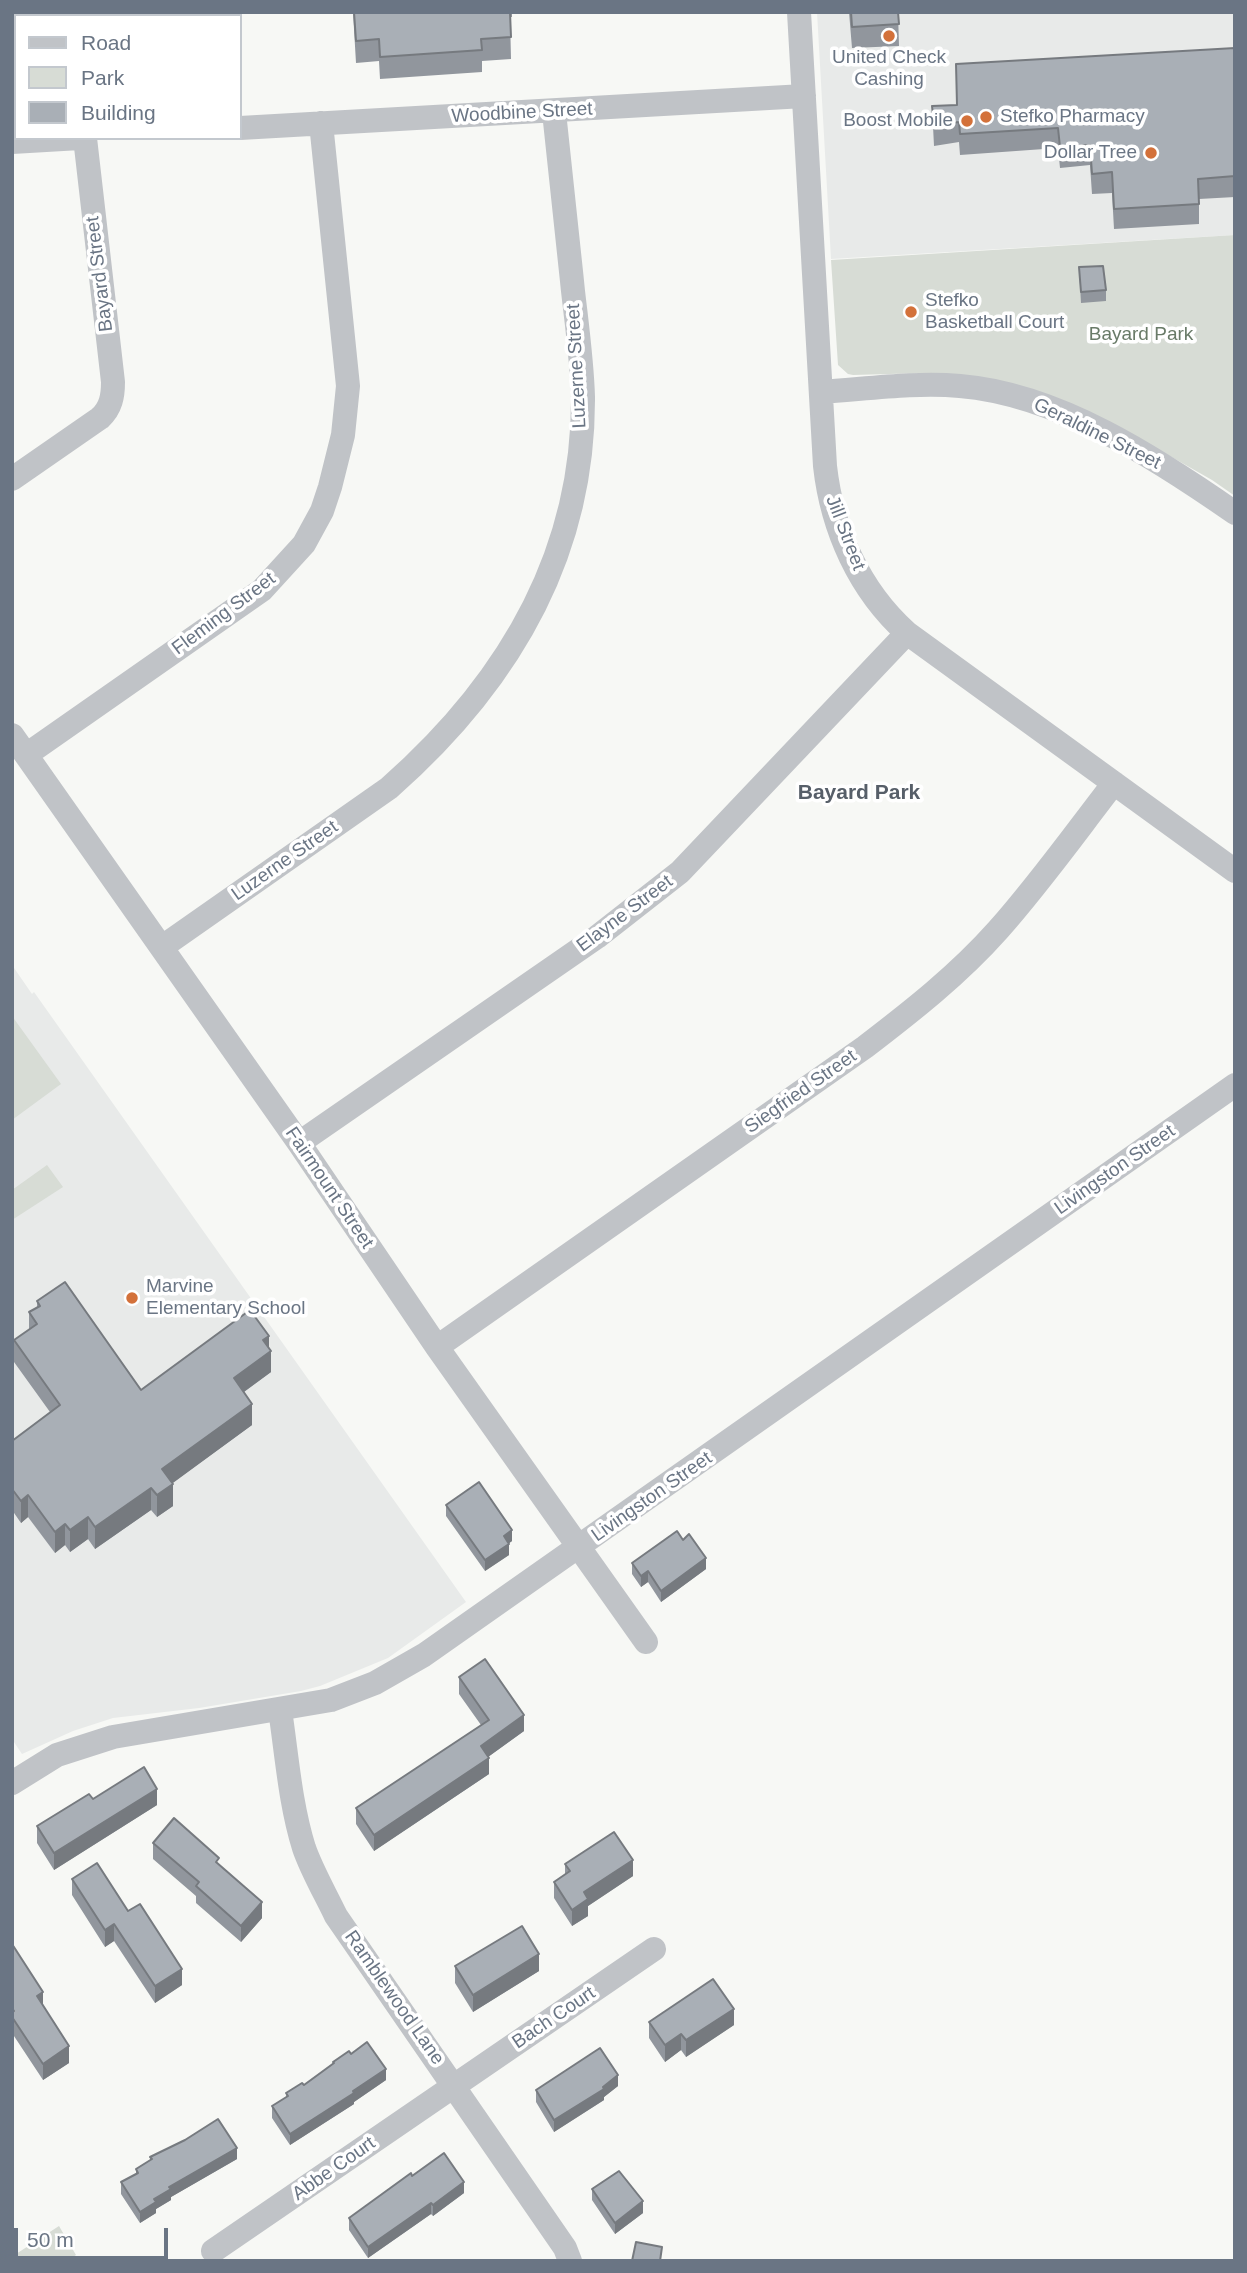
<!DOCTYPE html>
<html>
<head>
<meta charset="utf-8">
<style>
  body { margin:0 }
  #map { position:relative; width:1247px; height:2273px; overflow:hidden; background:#f7f8f5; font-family:Arial,sans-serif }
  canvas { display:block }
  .frame { position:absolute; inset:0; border:14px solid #6a7584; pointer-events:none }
  .legend { position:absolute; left:14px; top:14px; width:228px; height:126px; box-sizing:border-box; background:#fff; border:2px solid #c3c8ce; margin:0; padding:9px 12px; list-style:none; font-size:21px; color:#6a7584 }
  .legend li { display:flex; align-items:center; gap:14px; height:35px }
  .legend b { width:35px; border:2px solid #c3c8ce }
  .scale { position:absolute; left:14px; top:2228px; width:154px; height:32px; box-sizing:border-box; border:4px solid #6a7584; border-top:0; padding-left:9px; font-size:21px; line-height:24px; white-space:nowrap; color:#6a7584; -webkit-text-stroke:5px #fff; paint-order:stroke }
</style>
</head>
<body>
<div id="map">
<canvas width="1247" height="2273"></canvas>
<div class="frame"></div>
<ul class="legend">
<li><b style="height:9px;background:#c0c3c7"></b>Road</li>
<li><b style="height:19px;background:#d7dcd5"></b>Park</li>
<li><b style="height:19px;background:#a9afb6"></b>Building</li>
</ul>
<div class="scale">50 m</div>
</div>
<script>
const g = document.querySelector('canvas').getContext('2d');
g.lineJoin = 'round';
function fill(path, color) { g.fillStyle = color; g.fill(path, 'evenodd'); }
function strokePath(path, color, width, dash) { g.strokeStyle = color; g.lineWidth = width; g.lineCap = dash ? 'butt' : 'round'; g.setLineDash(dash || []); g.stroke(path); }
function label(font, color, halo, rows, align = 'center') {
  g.font = font + ' Arial,sans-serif'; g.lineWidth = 7; g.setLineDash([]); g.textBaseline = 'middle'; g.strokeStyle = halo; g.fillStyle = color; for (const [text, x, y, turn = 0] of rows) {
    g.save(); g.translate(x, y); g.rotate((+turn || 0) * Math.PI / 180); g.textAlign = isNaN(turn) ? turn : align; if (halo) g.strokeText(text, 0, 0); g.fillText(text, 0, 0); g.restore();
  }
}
fill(new Path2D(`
  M 817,12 L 1235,12 L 1235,235 L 831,259 Z
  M 12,965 L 32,994 L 34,992 L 466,1602 L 388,1658 L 320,1686 L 301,1691 L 199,1708 L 113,1718 L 73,1731 L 22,1754 L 12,1739 Z`), '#e8eae9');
fill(new Path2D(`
  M 1235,235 L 1235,496 L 1212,480 L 1117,426 L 926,373 L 853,375 L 848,374 L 838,365 L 831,260 Z
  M 12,1016 L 61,1084 L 12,1120 Z
  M 47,1165 L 63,1187 L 12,1220 L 12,1190 Z
  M 59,2226 L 76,2255 L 67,2261 L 19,2261 L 16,2254 Z`), '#d7dcd5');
strokePath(new Path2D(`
  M 70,12 L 71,16
  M 799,12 L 825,466 C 832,529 859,590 907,633 L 1235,871
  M 240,128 L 804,96
  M 12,142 L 80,138
  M 821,392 C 867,389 915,382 960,386 C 1058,394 1156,458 1235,513
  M 12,479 L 100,418 C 111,408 113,396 113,382 L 85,138
  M 12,735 L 299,1143 L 437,1347 L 646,1642
  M 26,755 L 262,590 L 304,544 L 322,511 L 330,487 L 343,435 L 348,386 L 321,123
  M 162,947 L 389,788 C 506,685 584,557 583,397 C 582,362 577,326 573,291 C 567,231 560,171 554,112
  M 299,1143 L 597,937 L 680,872 L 907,633
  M 437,1347 L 865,1047 C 912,1011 958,975 998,930 C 1039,884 1076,832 1114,783
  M 280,1710 C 287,1756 290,1803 304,1848 C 312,1871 325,1893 336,1916 L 565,2248 L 570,2261
  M 12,1783 L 57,1755 L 113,1737 L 331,1700 L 375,1683 L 424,1655 L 1235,1085
  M 213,2251 L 654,1949`), '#c0c3c7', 24);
fill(new Path2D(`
  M 353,12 L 512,12 L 512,17 L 510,17 L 511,59 L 482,61 L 482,72 L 380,79 L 379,61 L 356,63 Z
  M 849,12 L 898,12 L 899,46 L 852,48 Z
  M 1235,48 L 1235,197 L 1199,199 L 1199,224 L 1114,229 L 1112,193 L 1092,194 L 1090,165 L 1060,168 L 1058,148 L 960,155 L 959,142 L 934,146 L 932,106 L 957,105 Z
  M 1079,267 L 1106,290 L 1106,301 L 1081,303 Z
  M 37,1301 L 141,1390 L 269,1348 L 271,1372 L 244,1392 L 252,1425 L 172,1483 L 173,1506 L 157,1517 L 151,1510 L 95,1549 L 88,1539 L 70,1552 L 65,1545 L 55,1553 L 28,1517 L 21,1523 L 12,1510 L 12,1441 L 50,1412 L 14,1362 L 14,1340 L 29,1330 L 29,1312 L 37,1308 Z
  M 446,1505 L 512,1541 L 509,1543 L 509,1555 L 485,1571 L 446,1516 Z
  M 683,1540 L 706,1569 L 661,1602 L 648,1582 L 641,1587 L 632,1574 L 632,1563 Z
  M 459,1677 L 524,1731 L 488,1757 L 489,1774 L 374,1851 L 356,1824 L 356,1808 L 481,1725 L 459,1694 Z
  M 93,1799 L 157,1805 L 54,1870 L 37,1843 L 37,1826 Z
  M 153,1843 L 219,1864 L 262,1918 L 241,1942 L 196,1903 L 196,1896 L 153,1859 Z
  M 565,1864 L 633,1876 L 588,1906 L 588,1916 L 572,1926 L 554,1898 L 554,1882 L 565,1875 Z
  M 72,1879 L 128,1911 L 182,1985 L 155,2003 L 114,1941 L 105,1947 L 72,1895 Z
  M 12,1944 L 43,2006 L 69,2063 L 43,2080 L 12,2033 Z
  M 455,1966 L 539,1971 L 473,2012 L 455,1983 Z
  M 649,2022 L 734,2025 L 686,2057 L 681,2050 L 665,2062 L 649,2038 Z
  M 351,2054 L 386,2080 L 354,2102 L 354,2104 L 290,2145 L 272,2118 L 272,2106 L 286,2098 L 286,2093 L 304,2085 L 333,2064 L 333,2062 Z
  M 618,2086 L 604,2097 L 604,2100 L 554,2132 L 536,2102 L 536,2090 Z
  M 150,2157 L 237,2159 L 171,2197 L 171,2200 L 156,2209 L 156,2213 L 140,2223 L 121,2194 L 121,2182 L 136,2174 L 136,2169 L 150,2160 Z
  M 412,2176 L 464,2193 L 433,2216 L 431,2214 L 368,2258 L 349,2230 L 349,2218 Z
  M 592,2189 L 643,2213 L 615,2234 L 592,2200 Z`), '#91969d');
fill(new Path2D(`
  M 269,1336 L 269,1352 L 271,1351 L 271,1372 L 234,1399 L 234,1378 L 263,1340 Z
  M 252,1404 L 252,1425 L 162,1491 L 162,1469 Z
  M 173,1484 L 173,1506 L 157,1517 L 157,1495 Z
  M 151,1488 L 151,1510 L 95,1549 L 95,1527 Z
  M 28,1495 L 28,1517 L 21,1523 L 21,1501 Z
  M 88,1517 L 88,1539 L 70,1552 L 70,1530 Z
  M 65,1524 L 65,1545 L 55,1553 L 55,1532 Z
  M 512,1530 L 512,1541 L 504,1547 L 504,1536 Z
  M 509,1544 L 509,1555 L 485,1571 L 485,1560 Z
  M 706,1558 L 706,1569 L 661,1602 L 661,1591 Z
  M 648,1571 L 648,1582 L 641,1587 L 641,1576 Z
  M 524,1715 L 524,1731 L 481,1762 L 481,1746 Z
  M 489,1758 L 489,1774 L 374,1851 L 374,1835 Z
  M 157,1789 L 157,1805 L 54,1870 L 54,1853 Z
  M 633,1860 L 633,1876 L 588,1906 L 588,1916 L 572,1926 L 572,1910 L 584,1892 Z
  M 262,1902 L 262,1918 L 241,1942 L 241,1926 Z
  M 114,1924 L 114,1941 L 105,1947 L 105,1930 Z
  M 539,1954 L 539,1971 L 473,2012 L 473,1995 Z
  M 182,1969 L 182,1985 L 155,2003 L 155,1986 Z
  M 43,1992 L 43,2008 L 37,1996 Z
  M 734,2009 L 734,2025 L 686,2057 L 686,2040 Z
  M 681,2034 L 681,2050 L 665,2062 L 665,2045 Z
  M 69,2046 L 69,2063 L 43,2080 L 43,2064 Z
  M 386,2069 L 386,2080 L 354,2102 L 354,2104 L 290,2145 L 290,2134 Z
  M 618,2075 L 618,2086 L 604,2097 L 604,2100 L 554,2132 L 554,2120 L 603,2087 Z
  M 237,2148 L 237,2159 L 171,2197 L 171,2200 L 156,2209 L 156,2213 L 140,2223 L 140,2212 L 154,2199 L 169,2187 Z
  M 464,2182 L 464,2193 L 433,2216 L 433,2205 Z
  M 643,2201 L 643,2213 L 615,2234 L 615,2223 Z
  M 431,2203 L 431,2214 L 368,2258 L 368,2247 Z`), '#767a7f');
const building = new Path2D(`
  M 354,12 L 510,12 L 511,37 L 481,39 L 482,50 L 380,57 L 379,39 L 356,41 Z
  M 851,12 L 898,12 L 899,24 L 852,27 Z
  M 1235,48 L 1235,176 L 1198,179 L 1199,204 L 1114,209 L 1112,172 L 1092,174 L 1090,145 L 1060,147 L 1058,128 L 960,134 L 959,122 L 934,125 L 932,106 L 957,105 L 956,64 Z
  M 1103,266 L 1106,290 L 1081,292 L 1079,267 Z
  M 65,1282 L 141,1390 L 250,1310 L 269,1336 L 263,1340 L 271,1351 L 234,1378 L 252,1404 L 162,1469 L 173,1484 L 157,1495 L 151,1488 L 95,1527 L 88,1517 L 70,1530 L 65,1524 L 55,1532 L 28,1495 L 21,1501 L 12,1489 L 12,1441 L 60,1405 L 14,1340 L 37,1324 L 29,1312 L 40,1306 L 37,1301 Z
  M 479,1482 L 512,1530 L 504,1536 L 509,1544 L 485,1560 L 446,1505 Z
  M 677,1531 L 683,1540 L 689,1534 L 706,1558 L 661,1591 L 648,1571 L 641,1576 L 632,1563 Z
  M 485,1659 L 524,1715 L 481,1746 L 489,1758 L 374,1835 L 356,1808 L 489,1720 L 459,1677 Z
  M 144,1767 L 157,1789 L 54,1853 L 37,1826 L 89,1794 L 93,1799 Z
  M 174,1818 L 219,1858 L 216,1862 L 262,1902 L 241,1926 L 196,1886 L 199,1882 L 153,1843 Z
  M 614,1832 L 633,1860 L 584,1892 L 588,1899 L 572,1910 L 554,1882 L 570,1871 L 565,1864 Z
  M 97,1863 L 128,1911 L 140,1904 L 182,1969 L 155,1986 L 114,1924 L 105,1930 L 72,1879 Z
  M 522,1926 L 539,1954 L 473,1995 L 455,1966 Z
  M 12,1944 L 43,1992 L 37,1996 L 69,2046 L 43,2064 L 12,2017 L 12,2012 L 14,2011 L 12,2008 Z
  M 713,1979 L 734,2009 L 686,2040 L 681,2034 L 665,2045 L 649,2022 Z
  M 367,2042 L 386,2069 L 353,2091 L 354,2093 L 290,2134 L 272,2106 L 288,2096 L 286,2093 L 302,2083 L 304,2085 L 334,2063 L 333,2062 L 349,2051 L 351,2054 Z
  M 600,2048 L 618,2075 L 603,2087 L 604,2089 L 554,2120 L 536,2090 Z
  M 218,2119 L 237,2148 L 169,2187 L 171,2189 L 154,2199 L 156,2202 L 140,2212 L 121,2182 L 138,2173 L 136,2169 L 152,2159 L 150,2157 L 185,2140 Z
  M 444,2153 L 464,2182 L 433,2205 L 431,2203 L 368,2247 L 349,2218 L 411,2173 L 412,2176 Z
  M 619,2171 L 643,2201 L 615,2223 L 592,2189 Z
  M 636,2242 L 662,2247 L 660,2261 L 632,2261 Z`);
fill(building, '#a9afb6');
strokePath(building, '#767a7f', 2);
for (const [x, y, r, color] of [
  [889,36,7,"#d3713a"],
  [986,117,7,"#d3713a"],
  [967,121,7,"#d3713a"],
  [1151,153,7,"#d3713a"],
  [911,312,7,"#d3713a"],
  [132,1298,7,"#d3713a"]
]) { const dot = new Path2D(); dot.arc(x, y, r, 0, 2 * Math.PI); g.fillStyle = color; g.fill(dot); strokePath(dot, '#fff', 2.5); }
label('19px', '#6a7584', '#fff', [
  ["United Check",889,58,"center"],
  ["Cashing",889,80,"center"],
  ["Stefko Pharmacy",1000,117],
  ["Boost Mobile",953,121,"right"],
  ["Dollar Tree",1137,153,"right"],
  ["Stefko",925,301],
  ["Basketball Court",925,323],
  ["Marvine",146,1287],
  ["Elementary School",146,1309]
], 'left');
label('19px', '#6a7584', '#fff', [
  ["Woodbine Street",522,113,-3],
  ["Bayard Street",100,274,-97],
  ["Luzerne Street",577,366,-93],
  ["Geraldine Street",1097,434,26],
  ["Jill Street",845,533,69],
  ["Fleming Street",224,614,-37],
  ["Luzerne Street",285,861,-35],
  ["Elayne Street",625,914,-37],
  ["Siegfried Street",801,1092,-35],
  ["Livingston Street",1115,1170,-35],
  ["Fairmount Street",329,1188,56],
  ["Livingston Street",652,1497,-35],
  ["Ramblewood Lane",394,1998,55],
  ["Bach Court",554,2018,-34],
  ["Abbe Court",334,2169,-35]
]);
label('19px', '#697b68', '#fff', [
  ["Bayard Park",1141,335]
]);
label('bold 21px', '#575f69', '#fff', [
  ["Bayard Park",859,793]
]);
</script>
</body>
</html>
